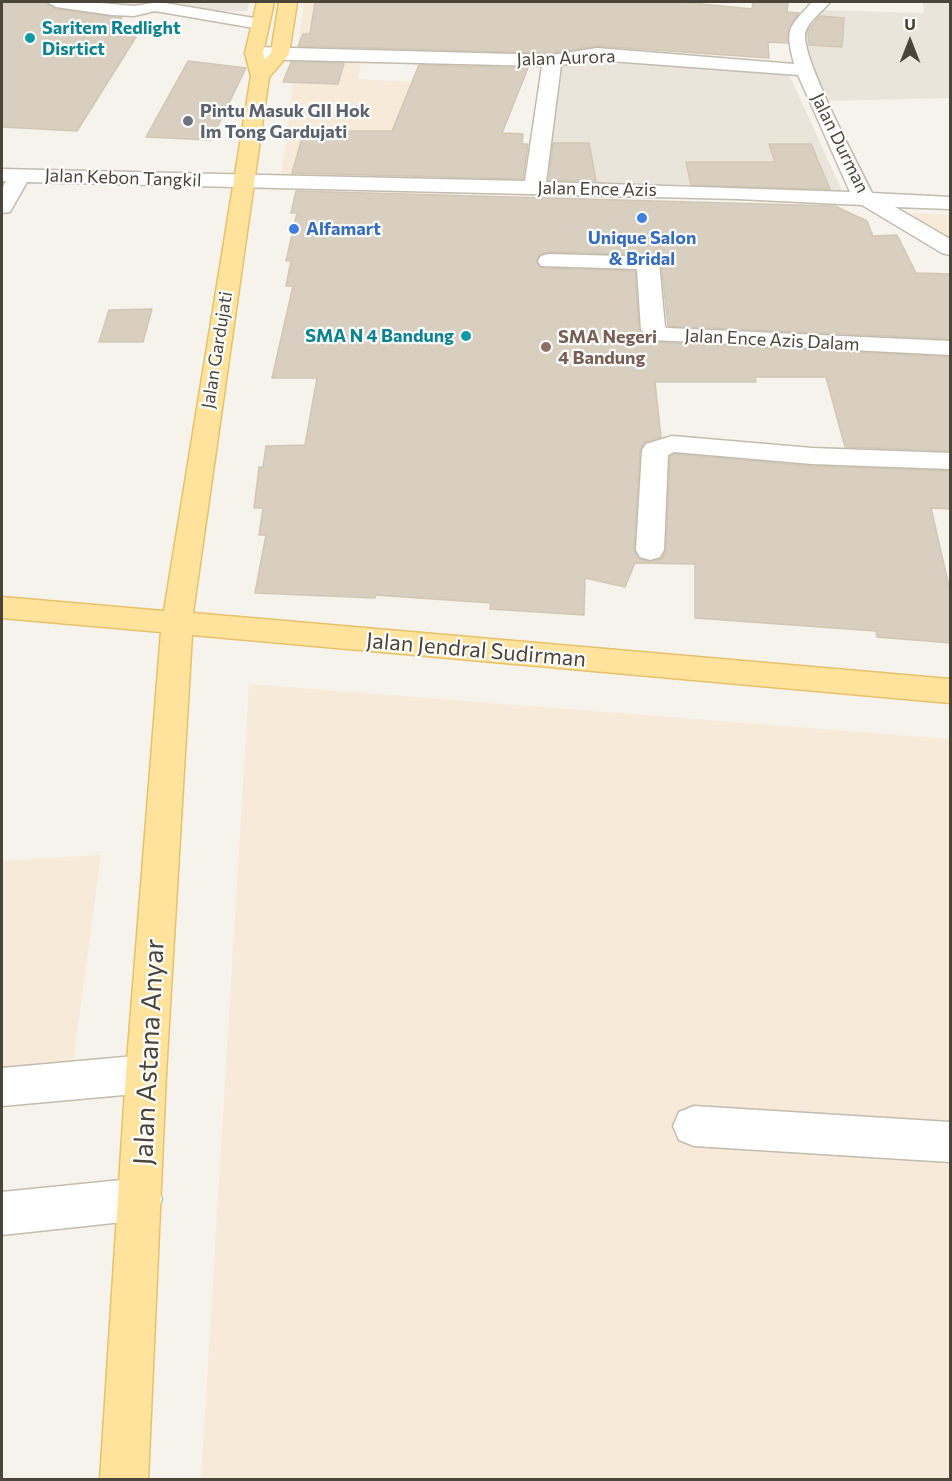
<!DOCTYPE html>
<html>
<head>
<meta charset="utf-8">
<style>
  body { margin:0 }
  #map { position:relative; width:952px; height:1481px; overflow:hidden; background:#f6f3ec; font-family:Commissioner,sans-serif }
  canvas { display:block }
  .frame { position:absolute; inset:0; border:3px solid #4b4439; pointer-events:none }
  .north { position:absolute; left:880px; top:12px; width:60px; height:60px; -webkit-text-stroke:4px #fff; paint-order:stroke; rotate:0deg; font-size:16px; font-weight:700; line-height:24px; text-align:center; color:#4b4439 }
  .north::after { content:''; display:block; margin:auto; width:21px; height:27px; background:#4b4439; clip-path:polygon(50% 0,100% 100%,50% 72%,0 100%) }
</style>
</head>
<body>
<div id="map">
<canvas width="952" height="1481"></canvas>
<div class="frame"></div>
<div class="north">U</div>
</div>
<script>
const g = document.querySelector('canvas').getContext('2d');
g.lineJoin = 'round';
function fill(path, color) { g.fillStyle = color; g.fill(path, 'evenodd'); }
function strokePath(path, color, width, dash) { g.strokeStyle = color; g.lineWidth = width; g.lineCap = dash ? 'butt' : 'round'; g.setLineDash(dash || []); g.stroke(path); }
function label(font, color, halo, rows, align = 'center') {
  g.font = font + ' Commissioner,sans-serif'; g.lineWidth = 4.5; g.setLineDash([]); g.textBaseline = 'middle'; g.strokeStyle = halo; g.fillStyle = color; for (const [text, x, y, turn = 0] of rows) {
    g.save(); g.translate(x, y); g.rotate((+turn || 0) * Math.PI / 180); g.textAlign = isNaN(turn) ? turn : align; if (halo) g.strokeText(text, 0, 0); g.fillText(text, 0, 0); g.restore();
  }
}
fill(new Path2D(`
  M 30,2 L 250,2 L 247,11 L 134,12 Z
  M 923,2 L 950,2 L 950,98 L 827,101 L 803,63 L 804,31 L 821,10 L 924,13 Z
  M 577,60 L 787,70 L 843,193 L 536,183 L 546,69 Z`), '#eae5da');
fill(new Path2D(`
  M 304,2 L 591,2 L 570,54 L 528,66 L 361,63 L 358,79 L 413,82 L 493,115 L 505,184 L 281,176 Z
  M 913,213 L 950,215 L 950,244 L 915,228 Z
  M 249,684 L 950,739 L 950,1479 L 201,1480 Z
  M 101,855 L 70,1085 L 2,1090 L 2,861 Z`), '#f7ead8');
const building = new Path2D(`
  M 2,2 L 45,2 L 56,9 L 122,18 L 108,36 L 136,37 L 77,131 L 2,127 Z
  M 315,2 L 682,2 L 752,9 L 753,2 L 788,2 L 787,12 L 799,13 L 789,28 L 788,43 L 768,42 L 769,58 L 597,46 L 552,53 L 298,46 L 303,34 L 310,34 Z
  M 820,16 L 844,18 L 842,47 L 809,45 L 808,31 Z
  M 188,61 L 246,68 L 211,140 L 146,137 Z
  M 291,62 L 344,63 L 338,84 L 283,82 Z
  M 419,65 L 528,68 L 502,133 L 523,134 L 522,144 L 528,144 L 523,179 L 292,173 L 304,131 L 392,131 Z
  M 553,143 L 589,143 L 596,181 L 549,180 Z
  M 769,144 L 811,144 L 830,189 L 691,185 L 686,162 L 775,162 Z
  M 296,191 L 835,206 L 867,221 L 873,236 L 897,235 L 916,273 L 951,274 L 951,339 L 668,326 L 661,262 L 656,255 L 549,252 L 539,255 L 536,262 L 541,268 L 635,271 L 639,330 L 653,342 L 951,357 L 951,451 L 845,447 L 826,377 L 755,377 L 756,382 L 655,382 L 661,437 L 645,442 L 640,450 L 634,550 L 638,558 L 649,562 L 661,559 L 666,551 L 670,456 L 674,454 L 812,466 L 951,471 L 951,509 L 931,508 L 951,595 L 951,643 L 877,637 L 876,631 L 695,618 L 695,564 L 635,563 L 625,587 L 585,578 L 584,615 L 490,609 L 491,603 L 375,595 L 375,598 L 255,593 L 266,535 L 259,535 L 263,508 L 254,508 L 259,467 L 263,467 L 266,446 L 305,445 L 317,378 L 272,378 L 293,286 L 286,286 L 291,261 L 286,261 L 297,213 L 291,213 Z
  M 152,309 L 143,342 L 99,342 L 109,310 Z`);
fill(building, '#d8cfc1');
strokePath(building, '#d3c7b4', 1.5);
const minor = new Path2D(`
  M 47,2 L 89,2 L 134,6 L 159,2 L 260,19 L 269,24 L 260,29 L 155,11 L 134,16 L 112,15 L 56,7 Z
  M 812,2 L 830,2 C 823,11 806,23 805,35 C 803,61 858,164 872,193 L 950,197 L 950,209 L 895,207 L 950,239 L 950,255 L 942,253 L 862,205 L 738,199 L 27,182 L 10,212 L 2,213 L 2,189 L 6,181 L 2,181 L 2,169 L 525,181 L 542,66 L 254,59 L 245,53 L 254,47 L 552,55 L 597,48 L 794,64 C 785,27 788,29 812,2 ZM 597,60 L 798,75 L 850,192 L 546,182 L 561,65 Z
  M 549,254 L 656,257 L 659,262 L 665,327 L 667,328 L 950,341 L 950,355 L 653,340 L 641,330 L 637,269 L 541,266 L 538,261 L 541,256 Z
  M 672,436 L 812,448 L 950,453 L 950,469 L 812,464 L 674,452 L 668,455 L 664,550 L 660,557 L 650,560 L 640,557 L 636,550 L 642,450 L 646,444 Z
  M 146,1055 L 160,1061 L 166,1074 L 160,1087 L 146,1093 L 2,1106 L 2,1068 Z
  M 694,1106 L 950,1122 L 950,1162 L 694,1146 L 679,1140 L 673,1126 L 679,1112 Z
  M 141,1178 L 156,1184 L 162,1199 L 156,1214 L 141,1220 L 2,1235 L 2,1192 Z`);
const major = new Path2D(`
  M 257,2 L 274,2 L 263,53 L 265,59 L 271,53 L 279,2 L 297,2 L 289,54 L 269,77 L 193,613 L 950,679 L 950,703 L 192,635 L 166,1074 L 148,1480 L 100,1480 L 126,1074 L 161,632 L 2,618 L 2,597 L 164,611 L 251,76 L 245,53 Z`);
strokePath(minor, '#c2bbae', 3);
strokePath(major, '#e6c16a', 3);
fill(minor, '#fff');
fill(major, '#ffe39c');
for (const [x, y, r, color] of [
  [30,38,6,"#0f9aa8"],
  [188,121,6,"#6b7280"],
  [642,218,6,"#3f7fe0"],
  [294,229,6,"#3f7fe0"],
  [466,336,6,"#0f9aa8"],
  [546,347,6,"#8d6e63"]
]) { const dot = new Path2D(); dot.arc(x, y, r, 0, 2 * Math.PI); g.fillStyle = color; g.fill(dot); strokePath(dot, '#fff', 2); }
label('bold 18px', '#0d838f', '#fff', [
  ["Saritem Redlight",42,28],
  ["Disrtict",42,49],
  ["SMA N 4 Bandung",454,336,"right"]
], 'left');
label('18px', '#4b4439', '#fff', [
  ["Jalan Aurora",566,58,-2],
  ["Jalan Durman",840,143,64],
  ["Jalan Kebon Tangkil",123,178,2],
  ["Jalan Ence Azis",597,189,1],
  ["Jalan Ence Azis Dalam",772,340,3],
  ["Jalan Gardujati",217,350,-81]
]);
label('bold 18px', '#5b616d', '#fff', [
  ["Pintu Masuk GII Hok",200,111],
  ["Im Tong Gardujati",200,132]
], 'left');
label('bold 18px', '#366cbe', '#fff', [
  ["Alfamart",306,229],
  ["Unique Salon",642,238,"center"],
  ["& Bridal",642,259,"center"]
], 'left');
label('bold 18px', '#785e54', '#fff', [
  ["SMA Negeri",558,337],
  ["4 Bandung",558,358]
], 'left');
label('22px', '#4b4439', '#fff', [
  ["Jalan Jendral Sudirman",476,650,5]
]);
label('27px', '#4b4439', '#fff', [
  ["Jalan Astana Anyar",149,1052,-87]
]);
</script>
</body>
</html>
